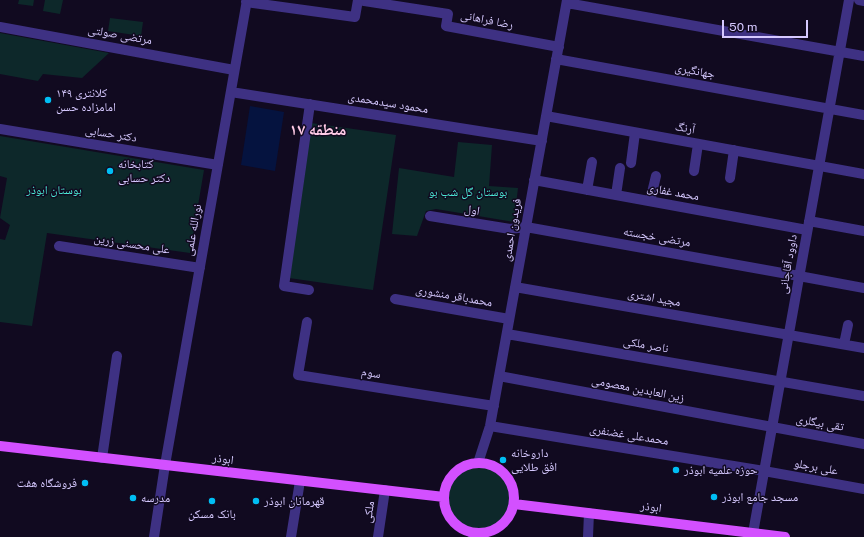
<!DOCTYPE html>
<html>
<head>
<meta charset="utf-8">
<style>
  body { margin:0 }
  #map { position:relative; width:864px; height:537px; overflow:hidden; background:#110a20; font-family:"Public Sans",sans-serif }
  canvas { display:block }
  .scale { position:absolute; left:722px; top:20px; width:86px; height:18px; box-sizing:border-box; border:2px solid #d6c9ff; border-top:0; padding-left:5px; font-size:12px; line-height:14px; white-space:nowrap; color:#d6c9ff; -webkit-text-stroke:3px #110a20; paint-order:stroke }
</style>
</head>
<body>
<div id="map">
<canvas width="864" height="537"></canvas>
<div class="scale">50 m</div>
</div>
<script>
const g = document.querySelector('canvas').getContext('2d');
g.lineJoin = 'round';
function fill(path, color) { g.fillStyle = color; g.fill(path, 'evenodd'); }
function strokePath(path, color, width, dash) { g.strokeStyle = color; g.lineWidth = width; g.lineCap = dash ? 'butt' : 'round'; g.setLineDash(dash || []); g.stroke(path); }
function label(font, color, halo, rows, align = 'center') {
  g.font = font + ' "Public Sans","Noto Naskh Arabic",sans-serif'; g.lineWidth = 3; g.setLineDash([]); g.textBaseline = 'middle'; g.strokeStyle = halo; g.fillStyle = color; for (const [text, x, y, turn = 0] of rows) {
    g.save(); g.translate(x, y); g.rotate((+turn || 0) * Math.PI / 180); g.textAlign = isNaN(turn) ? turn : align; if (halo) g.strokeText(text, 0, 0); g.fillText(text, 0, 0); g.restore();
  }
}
fill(new Path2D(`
  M 19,0 L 34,0 L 33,6 L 18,4 Z
  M 45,0 L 63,0 L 60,14 L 43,11 Z
  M 110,18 L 143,22 L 141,36 L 108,31 Z
  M 0,33 L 109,53 L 82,78 L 43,74 L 38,81 L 0,74 Z
  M 311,123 L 396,135 L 373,290 L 289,278 Z
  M 0,136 L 204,170 L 190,253 L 47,233 L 32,326 L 0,322 L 0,239 L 5,240 L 10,225 L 0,218 L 7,178 L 0,176 Z
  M 458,142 L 492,145 L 489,186 L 518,188 L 514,222 L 436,209 L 426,211 L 417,236 L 392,234 L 399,168 L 454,177 Z
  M448 498a31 31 0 1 1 62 0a31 31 0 1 1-62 0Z`), '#0d282a');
fill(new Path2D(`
  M 250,106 L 284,112 L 275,171 L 241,165 Z`), '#05133f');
strokePath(new Path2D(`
  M 859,0 L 864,1
  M 246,2 L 355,17 L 358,0 L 448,14 L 446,26 L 559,47
  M 567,3 L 864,56
  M 0,27 L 234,70
  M 556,59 L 864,115
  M 231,92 L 542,141
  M 546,116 L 864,174
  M 0,129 L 218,165
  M 631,163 L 635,133
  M 694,171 L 698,144
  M 730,178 L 734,150
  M 534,180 L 807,230
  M 587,190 L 592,162
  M 616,195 L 620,168
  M 650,201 L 656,176
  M 430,216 L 510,229 L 526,227 L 799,276 L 864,288
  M 809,221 L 864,231
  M 59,246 L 200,268
  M 515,287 L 864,348
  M 309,290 L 284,286 L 310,104
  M 395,299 L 509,319
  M 307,322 L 298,375 L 494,406
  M 507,334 L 864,396
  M 844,344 L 848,325
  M 499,376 L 864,444
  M 490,426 L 764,471 L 864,489
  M 102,458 L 117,356
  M 478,463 L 490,426 L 567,0
  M 753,533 L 849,0
  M 154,537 L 165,465 L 247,0
  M 291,537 L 300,481
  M 378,537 L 385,490
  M 473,537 L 474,533
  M 588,537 L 589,513`), '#3e3183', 10);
strokePath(new Path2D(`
  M 0,446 L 444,497
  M444 498a35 35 0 1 1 70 0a35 35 0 1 1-70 0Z
  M 514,504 L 785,537`), '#d350ff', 10);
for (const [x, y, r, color] of [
  [48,100,4,"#00bef4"],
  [110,171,4,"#00bef4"],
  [503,460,4,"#00bef4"],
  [676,470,4,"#00bef4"],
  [85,483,4,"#00bef4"],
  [714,497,4,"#00bef4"],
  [133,498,4,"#00bef4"],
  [212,501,4,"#00bef4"],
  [256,501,4,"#00bef4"]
]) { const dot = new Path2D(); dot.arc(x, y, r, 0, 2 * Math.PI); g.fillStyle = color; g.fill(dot); strokePath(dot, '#110a20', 1.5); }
label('12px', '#d6c9ff', '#110a20', [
  ["رضا فراهانی",487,20,11],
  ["مرتضی صولتی",120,35,10],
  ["جهانگیری",695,71,10],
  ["محمود سیدمحمدی",388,103,9],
  ["آرنگ",685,128,10],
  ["دکتر حسابی",111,134,9],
  ["محمد غفاری",673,192,10],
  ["اول",472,210,9],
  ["نورالله علمی",193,230,-80],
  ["فریدون احمدی",512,230,-80],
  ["مرتضی خجسته",657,237,10],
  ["علی محسنی زرین",132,244,9],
  ["داوود آقاجانی",788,264,-80],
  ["محمدباقر منشوری",454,296,10],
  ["مجید اشتری",654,298,10],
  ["ناصر ملکی",646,345,10],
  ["سوم",371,373,9],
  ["زین العابدین معصومی",638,389,11],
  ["تقی بیگلری",820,423,10],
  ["محمدعلی غضنفری",629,435,9],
  ["ابوذر",223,459,7],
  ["علی برجلو",816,467,10],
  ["ابوذر",651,507,7],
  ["ملکی",369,512,-82]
]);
label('12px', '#d6c9ff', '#110a20', [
  ["کلانتری ۱۴۹",56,93],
  ["امامزاده حسن",56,107],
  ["کتابخانه",118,164],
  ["دکتر حسابی",118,178],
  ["داروخانه",511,453],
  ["افق طلایی",511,467],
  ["حوزه علمیه ابوذر",684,470],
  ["فروشگاه هفت",77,483,"right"],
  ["مسجد جامع ابوذر",722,497],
  ["مدرسه",141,498],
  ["قهرمانان ابوذر",264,501],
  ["بانک مسکن",212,514,"center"]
], 'left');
label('12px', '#4be9d5', '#110a20', [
  ["بوستان ابوذر",54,190],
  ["بوستان گل شب بو",468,192]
]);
label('bold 16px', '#ffcbe6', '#110a20', [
  ["منطقه ۱۷",318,130]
]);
</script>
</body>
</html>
